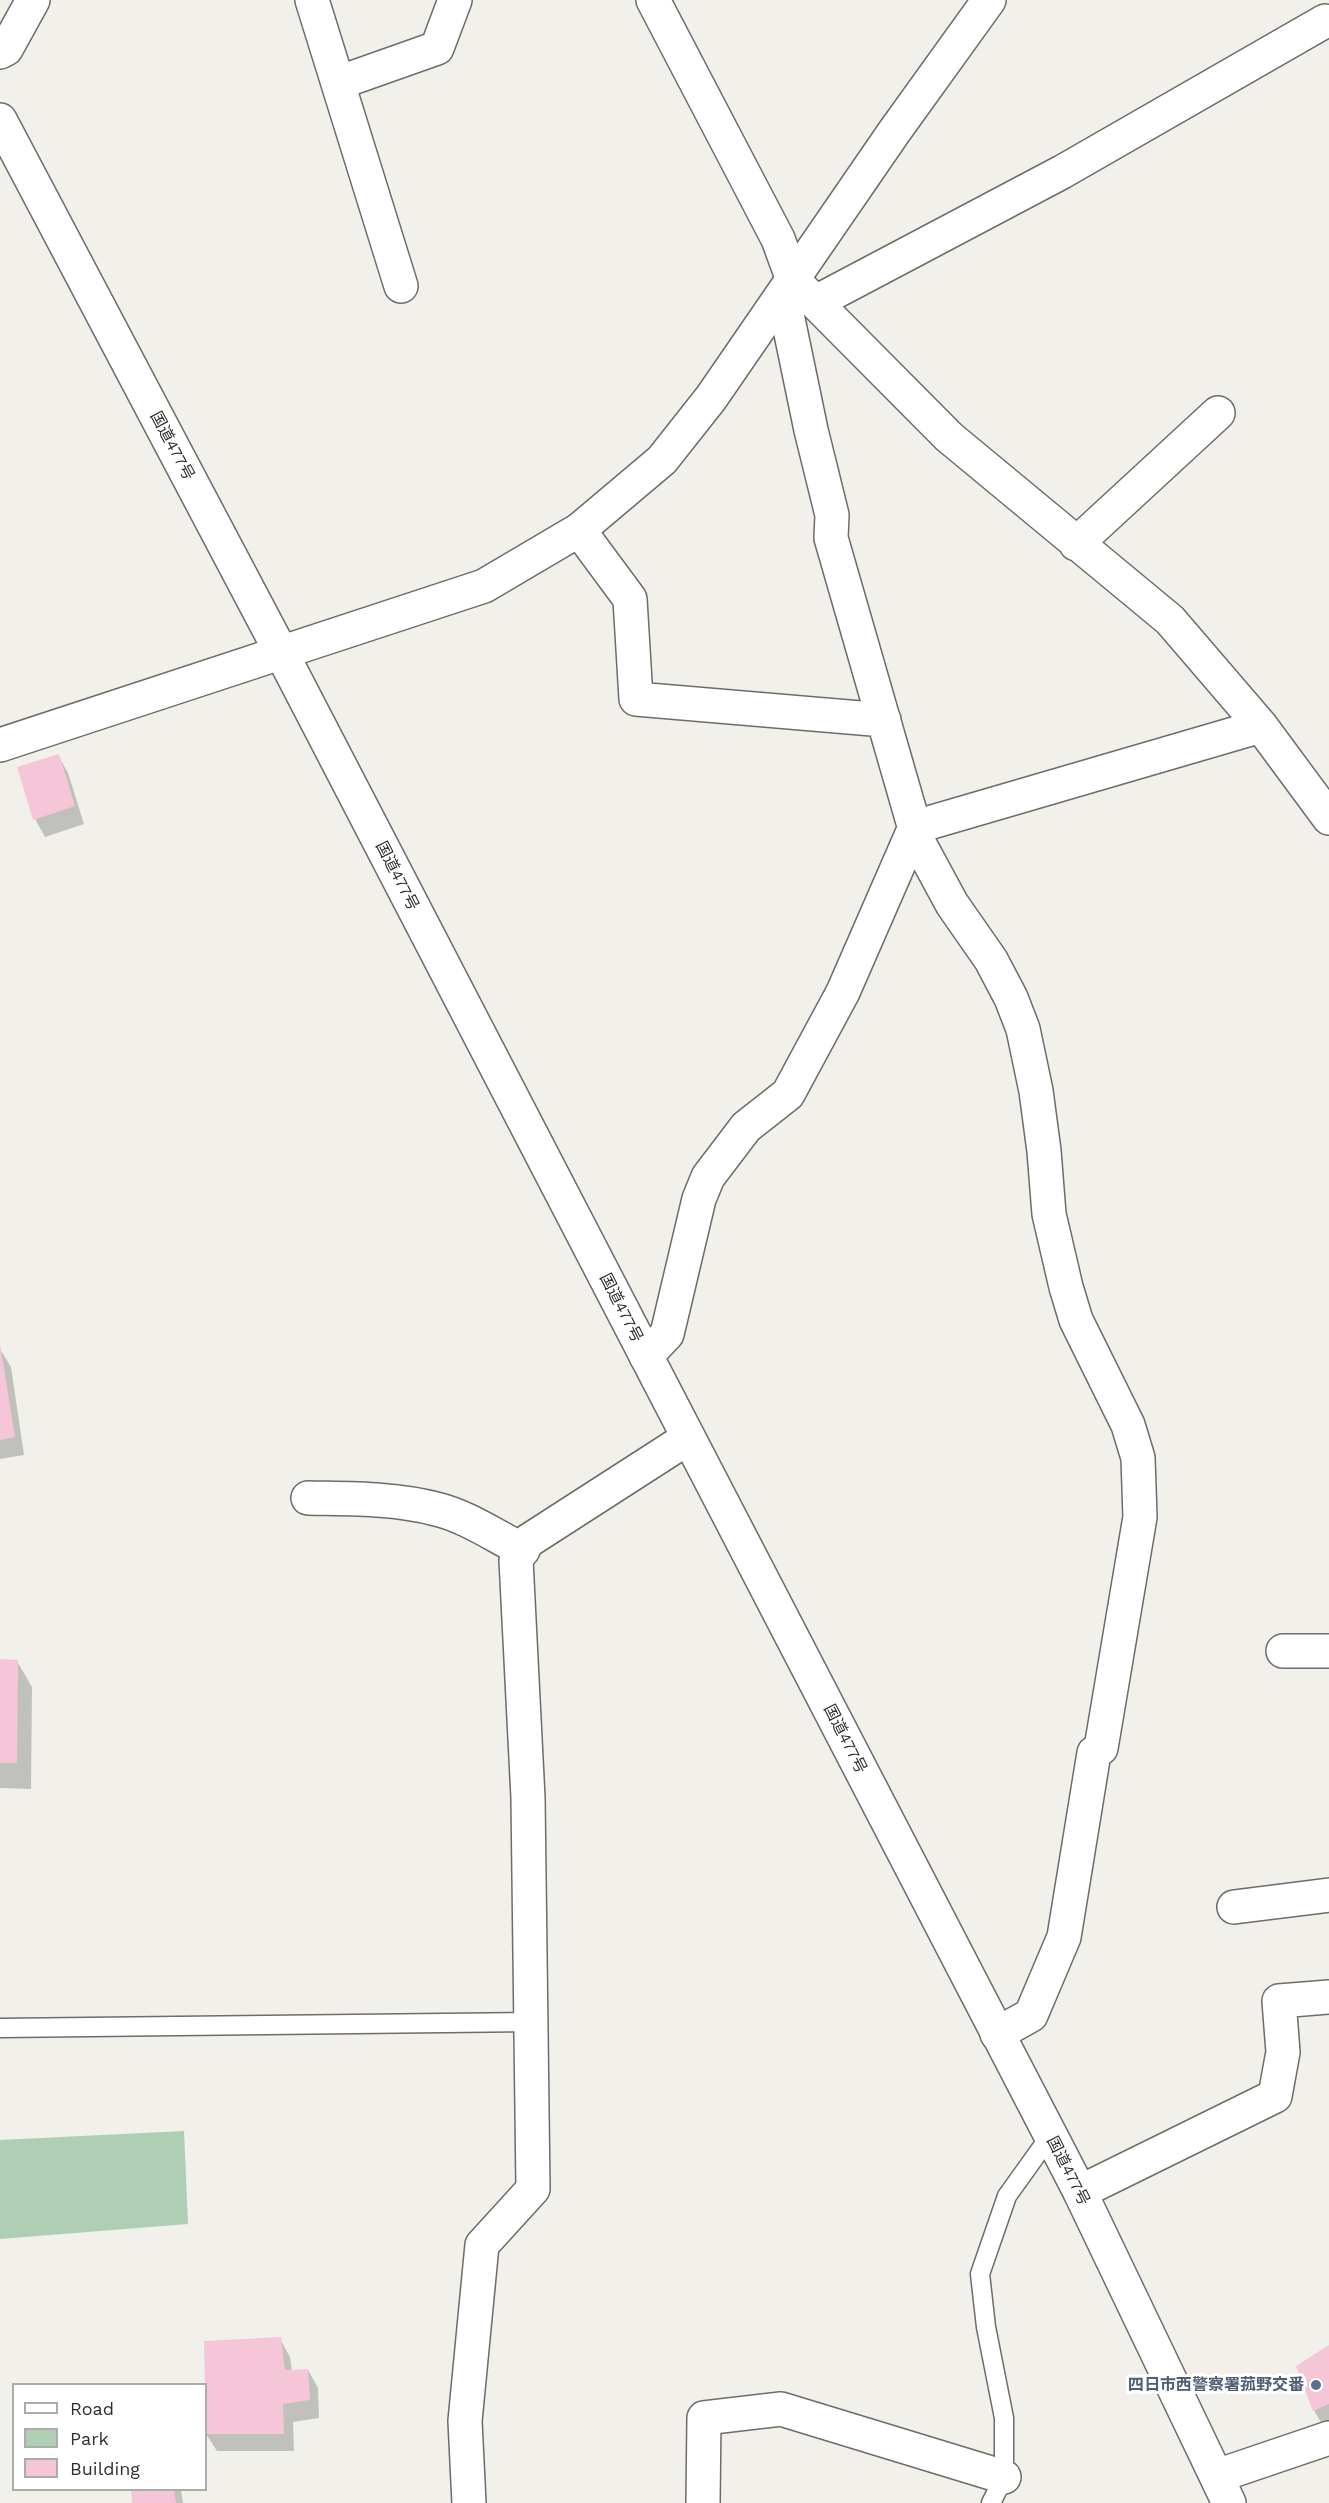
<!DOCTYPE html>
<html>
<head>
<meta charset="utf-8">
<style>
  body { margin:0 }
  #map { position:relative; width:1329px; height:2503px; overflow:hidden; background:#f1f0eb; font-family:"Work Sans",sans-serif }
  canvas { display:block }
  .legend { position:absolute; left:12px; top:2383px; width:195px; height:108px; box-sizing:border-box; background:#fff; border:2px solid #acacab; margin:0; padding:8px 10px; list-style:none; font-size:18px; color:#2f2f2d }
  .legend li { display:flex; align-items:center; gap:12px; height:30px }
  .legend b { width:30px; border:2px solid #acacab }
</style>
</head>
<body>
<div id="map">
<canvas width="1329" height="2503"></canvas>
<ul class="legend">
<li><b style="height:8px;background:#fff"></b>Road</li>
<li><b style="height:16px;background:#afcfb4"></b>Park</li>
<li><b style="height:16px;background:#f5c6d7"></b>Building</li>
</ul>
</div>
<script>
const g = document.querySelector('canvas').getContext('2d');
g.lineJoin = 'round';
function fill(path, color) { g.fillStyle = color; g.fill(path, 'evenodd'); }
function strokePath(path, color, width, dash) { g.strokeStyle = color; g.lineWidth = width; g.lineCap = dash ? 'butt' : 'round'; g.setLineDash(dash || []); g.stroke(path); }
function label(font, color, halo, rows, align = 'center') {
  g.font = font + ' "Work Sans","Noto Sans JP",sans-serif'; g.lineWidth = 6; g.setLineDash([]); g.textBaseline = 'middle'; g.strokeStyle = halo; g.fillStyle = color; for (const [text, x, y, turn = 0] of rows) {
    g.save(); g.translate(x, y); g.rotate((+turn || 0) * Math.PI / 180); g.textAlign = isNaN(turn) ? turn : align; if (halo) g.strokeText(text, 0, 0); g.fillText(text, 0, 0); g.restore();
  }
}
fill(new Path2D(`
  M 184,2131 L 188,2224 L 0,2239 L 0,2140 Z`), '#afcfb4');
fill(new Path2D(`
  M 58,755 L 68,773 L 84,824 L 45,837 L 35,819 Z
  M 0,1349 L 11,1367 L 24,1455 L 0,1459 Z
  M 0,1660 L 17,1661 L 32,1687 L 31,1789 L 0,1788 Z
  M 280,2339 L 290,2357 L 292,2371 L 308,2370 L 318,2388 L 319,2418 L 293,2422 L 294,2451 L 217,2451 L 206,2434 Z
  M 1329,2347 L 1329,2426 L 1324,2428 L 1314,2410 Z
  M 132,2490 L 181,2490 L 183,2503 L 134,2503 Z`), '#0003');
fill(new Path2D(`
  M 59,754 L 75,806 L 33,820 L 17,767 Z
  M 0,1344 L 15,1437 L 0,1440 Z
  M 0,1659 L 18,1660 L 17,1763 L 0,1763 Z
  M 281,2337 L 285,2370 L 308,2369 L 310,2400 L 283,2404 L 284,2434 L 206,2434 L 204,2341 Z
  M 1329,2345 L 1329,2404 L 1313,2411 L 1296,2366 Z
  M 131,2490 L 174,2490 L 176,2503 L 132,2503 Z`), '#f5c6d7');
const lane = new Path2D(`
  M 0,2028 L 533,2022
  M 991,2503 L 1004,2477 L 1004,2418 L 986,2327 L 980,2274 L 1007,2196 L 1050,2136`);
const street = new Path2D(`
  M 312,0 L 401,286
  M 653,0 L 778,239 L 793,280 L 949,437 L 1170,620 L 1261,726 L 1329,818
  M 0,52 L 6,49 L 33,0
  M 338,83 L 437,48 L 455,0
  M 783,295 L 811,430 L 832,515 L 831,538 L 919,843 L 952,904 L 991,960 L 1011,998 L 1023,1029 L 1036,1091 L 1044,1151 L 1049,1214 L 1066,1287 L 1076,1320 L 1128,1425 L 1138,1458 L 1140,1517 L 1101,1748 L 1094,1753 L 1064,1937 L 1031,2015 L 997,2034
  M 816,302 L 1062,172 L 1325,21
  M 579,530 L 630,599 L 636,699 L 884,720
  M 1076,544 L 1218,413
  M 646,1356 L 667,1334 L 699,1199 L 708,1177 L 746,1127 L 788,1094 L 843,992 L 915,827 L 1261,726
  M 308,1498 C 350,1499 394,1498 436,1509 C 466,1516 495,1536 523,1550
  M 1283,1651 L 1329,1651
  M 1234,1907 L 1329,1895
  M 1080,2192 L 1275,2096 L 1283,2052 L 1279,2001 L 1329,1997
  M 1217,2476 L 1329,2438
  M 469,2503 L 465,2421 L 482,2245 L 533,2189 L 528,1798 L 516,1560 L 528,1541 L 688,1438
  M 703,2503 L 704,2418 L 781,2409 L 1004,2477`);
const secondary = new Path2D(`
  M 0,745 L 484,586 L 579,530 L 662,460 L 711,398 L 894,132 L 989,0`);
const highway = new Path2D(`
  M 0,120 L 282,654 L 1080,2192 L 1229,2503`);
strokePath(lane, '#6d6c68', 21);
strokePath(street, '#6d6c68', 36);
strokePath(secondary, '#6d6c68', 36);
strokePath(highway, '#6d6c68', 36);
strokePath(lane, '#fff', 18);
strokePath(street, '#fff', 33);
strokePath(secondary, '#fff', 33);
strokePath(highway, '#fff', 33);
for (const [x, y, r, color] of [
  [1316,2385,6,"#5c6f8a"]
]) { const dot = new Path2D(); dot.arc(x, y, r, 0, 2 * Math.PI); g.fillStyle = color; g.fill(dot); strokePath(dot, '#fff', 2); }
label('16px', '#2f2f2d', '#fff', [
  ["国道477号",172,446,62],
  ["国道477号",397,876,63],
  ["国道477号",621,1308,63],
  ["国道477号",845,1739,63],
  ["国道477号",1068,2171,63]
]);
label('bold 16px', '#4e5e75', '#fff', [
  ["四日市西警察署菰野交番",1304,2385]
], 'right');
</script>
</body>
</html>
